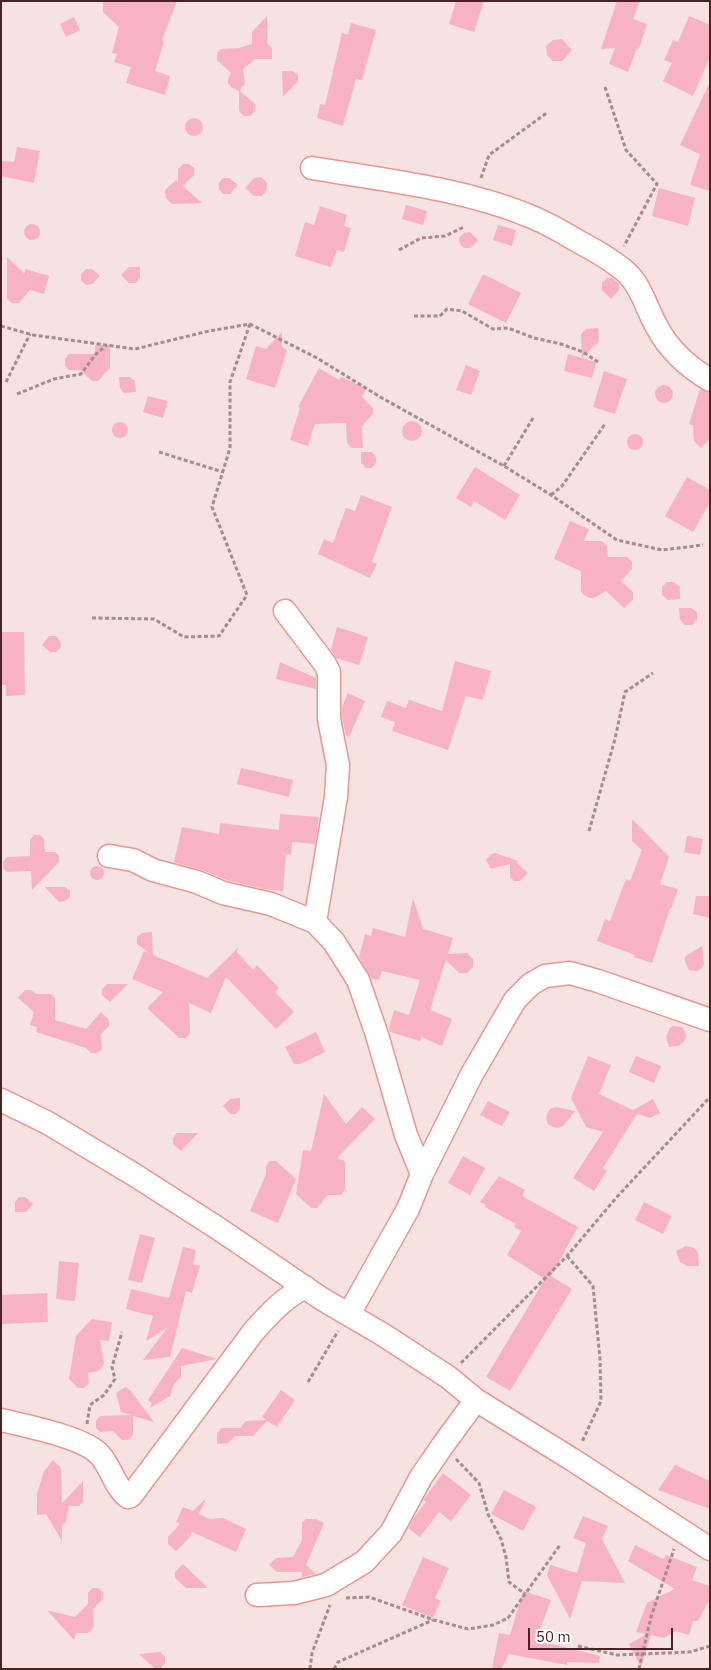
<!DOCTYPE html>
<html>
<head>
<meta charset="utf-8">
<style>
  body { margin:0 }
  #map { position:relative; width:711px; height:1670px; overflow:hidden; background:#f6e2e0; font-family:"IBM Plex Sans",sans-serif }
  canvas { display:block }
  .frame { position:absolute; inset:0; border:2px solid #472422; pointer-events:none }
  .scale { position:absolute; left:528px; top:1628px; width:145px; height:22px; box-sizing:border-box; border:2px solid #472422; border-top:0; padding-left:6px; font-size:15px; line-height:18px; white-space:nowrap; color:#472422; -webkit-text-stroke:4px #fff; paint-order:stroke }
</style>
</head>
<body>
<div id="map">
<canvas width="711" height="1670"></canvas>
<div class="frame"></div>
<div class="scale">50 m</div>
</div>
<script>
const g = document.querySelector('canvas').getContext('2d');
g.lineJoin = 'round';
function fill(path, color) { g.fillStyle = color; g.fill(path, 'evenodd'); }
function strokePath(path, color, width, dash) { g.strokeStyle = color; g.lineWidth = width; g.lineCap = dash ? 'butt' : 'round'; g.setLineDash(dash || []); g.stroke(path); }
fill(new Path2D(`
  M 103,1 L 177,1 L 162,40 L 164,41 L 155,71 L 170,76 L 165,95 L 126,83 L 131,67 L 114,62 L 117,54 L 112,53 L 119,27 L 103,12 Z
  M 456,1 L 484,1 L 474,32 L 449,24 Z
  M 617,1 L 640,1 L 633,19 L 647,24 L 639,49 L 637,48 L 628,72 L 609,64 L 615,48 L 601,49 Z
  M 267,16 L 267,43 L 272,48 L 272,59 L 255,59 L 243,69 L 245,86 L 243,85 L 240,91 L 255,104 L 255,111 L 250,116 L 244,116 L 239,111 L 239,91 L 231,87 L 228,83 L 228,79 L 231,73 L 217,60 L 217,53 L 221,49 L 239,48 L 252,44 L 252,32 Z
  M 689,16 L 710,25 L 710,57 L 693,96 L 663,81 L 672,63 L 664,60 L 673,40 L 678,42 Z
  M 74,17 L 80,30 L 66,37 L 60,24 Z
  M 351,23 L 376,30 L 362,80 L 356,79 L 343,126 L 317,118 L 320,104 L 325,105 L 342,33 L 348,35 Z
  M 562,39 L 572,50 L 562,61 L 553,61 L 547,55 L 546,46 L 553,40 Z
  M 282,71 L 293,71 L 298,75 L 298,81 L 283,97 Z
  M 710,82 L 710,191 L 690,185 L 700,154 L 680,145 Z
  M185 127a9 9 0 1 1 18 0a9 9 0 1 1-18 0Z
  M 17,147 L 40,151 L 34,183 L 1,176 L 1,161 L 14,162 Z
  M 183,164 L 189,164 L 194,168 L 194,175 L 183,186 L 202,203 L 172,204 L 166,198 L 165,190 L 176,180 L 178,182 L 178,169 Z
  M 261,177 L 267,183 L 267,190 L 262,196 L 254,196 L 245,188 L 254,178 Z
  M 223,178 L 229,178 L 238,185 L 230,194 L 223,194 L 219,189 L 219,183 Z
  M 659,188 L 695,198 L 688,226 L 652,216 Z
  M 406,205 L 427,211 L 423,225 L 402,219 Z
  M 320,206 L 347,215 L 344,226 L 351,228 L 344,252 L 337,250 L 331,267 L 295,256 L 305,222 L 314,225 Z
  M24 232a8 8 0 1 1 16 0a8 8 0 1 1-16 0Z
  M 498,225 L 516,230 L 512,246 L 493,240 Z
  M 470,232 L 478,240 L 471,248 L 464,248 L 460,244 L 459,238 L 464,233 Z
  M 7,257 L 25,274 L 25,269 L 49,276 L 44,294 L 30,290 L 19,303 L 12,303 L 7,299 Z
  M 129,267 L 140,267 L 140,278 L 136,283 L 129,283 L 121,275 Z
  M 86,269 L 92,269 L 100,276 L 92,284 L 86,285 L 81,280 L 81,274 Z
  M 483,274 L 521,293 L 506,323 L 468,304 Z
  M 607,278 L 612,278 L 619,284 L 619,290 L 611,299 L 602,290 L 602,283 Z
  M 598,328 L 599,341 L 582,358 L 596,362 L 592,378 L 564,371 L 568,354 L 582,358 L 581,334 L 586,329 Z
  M 282,332 L 282,347 L 287,350 L 275,388 L 246,379 L 256,346 L 266,349 Z
  M 95,345 L 110,345 L 110,368 L 98,381 L 92,381 L 80,370 L 69,370 L 65,366 L 65,359 L 69,354 L 95,354 Z
  M 466,365 L 480,371 L 471,395 L 456,390 Z
  M 319,368 L 339,380 L 341,377 L 366,388 L 362,397 L 373,408 L 373,414 L 362,426 L 363,448 L 352,448 L 347,443 L 346,423 L 315,424 L 308,446 L 290,440 L 300,408 L 298,407 Z
  M 604,371 L 627,379 L 615,414 L 593,407 Z
  M 119,377 L 130,377 L 135,381 L 136,392 L 124,393 L 120,388 Z
  M655 394a9 9 0 1 1 18 0a9 9 0 1 1-18 0Z
  M 700,389 L 710,393 L 710,439 L 701,448 L 694,441 L 693,425 L 689,424 Z
  M 148,396 L 168,401 L 163,418 L 143,412 Z
  M402 431a10 10 0 1 1 20 0a10 10 0 1 1-20 0Z
  M112 430a8 8 0 1 1 16 0a8 8 0 1 1-16 0Z
  M627 442a8 8 0 1 1 16 0a8 8 0 1 1-16 0Z
  M 361,452 L 372,452 L 376,457 L 376,463 L 372,468 L 366,468 L 361,463 Z
  M 475,467 L 520,495 L 505,520 L 474,501 L 471,507 L 456,498 Z
  M 687,477 L 710,490 L 710,502 L 693,532 L 665,516 Z
  M 361,495 L 392,507 L 372,562 L 377,564 L 370,578 L 318,554 L 324,539 L 333,543 L 346,508 L 355,511 Z
  M 570,521 L 589,529 L 584,541 L 602,541 L 607,546 L 608,557 L 627,557 L 632,562 L 632,569 L 621,581 L 633,592 L 633,600 L 624,608 L 606,591 L 594,598 L 589,598 L 584,595 L 581,591 L 581,571 L 554,559 Z
  M 667,582 L 674,582 L 680,587 L 680,599 L 668,600 L 662,595 L 662,587 Z
  M 679,608 L 691,608 L 697,612 L 697,620 L 692,625 L 685,625 L 680,620 Z
  M 337,627 L 368,637 L 359,665 L 336,658 L 331,650 Z
  M 1,632 L 24,632 L 25,695 L 6,696 L 6,685 L 1,685 Z
  M 49,636 L 56,636 L 60,641 L 61,647 L 56,652 L 50,652 L 42,645 Z
  M 455,661 L 491,671 L 483,700 L 466,696 L 448,750 L 392,731 L 395,722 L 381,717 L 387,701 L 406,708 L 409,700 L 442,711 Z
  M 280,662 L 316,678 L 316,689 L 276,679 Z
  M 348,693 L 365,701 L 349,737 L 346,735 L 342,718 L 342,707 Z
  M 241,768 L 293,780 L 289,797 L 237,784 Z
  M 280,814 L 319,817 L 315,844 L 292,842 L 291,855 L 286,854 L 283,891 L 263,889 L 227,880 L 202,870 L 174,862 L 182,827 L 219,834 L 220,823 L 279,830 Z
  M 632,819 L 669,857 L 660,884 L 678,889 L 671,909 L 670,908 L 652,963 L 634,957 L 635,955 L 597,941 L 605,919 L 610,921 L 626,879 L 630,881 L 642,850 L 632,841 Z
  M 34,835 L 40,835 L 44,839 L 45,852 L 55,852 L 59,856 L 59,862 L 32,890 L 31,871 L 7,872 L 3,868 L 3,862 L 7,857 L 30,856 L 30,840 Z
  M 687,836 L 703,839 L 700,855 L 684,852 Z
  M 495,853 L 509,858 L 509,857 L 519,862 L 516,862 L 528,873 L 520,881 L 514,881 L 510,877 L 510,864 L 491,869 L 486,860 L 491,854 Z
  M90 873a7 7 0 1 1 14 0a7 7 0 1 1-14 0Z
  M 45,887 L 65,887 L 70,891 L 70,897 L 65,901 L 59,902 Z
  M 696,896 L 710,896 L 710,918 L 693,914 Z
  M 413,898 L 423,929 L 453,938 L 448,954 L 467,953 L 473,959 L 473,967 L 467,973 L 459,973 L 446,960 L 430,1010 L 452,1019 L 442,1046 L 421,1037 L 420,1041 L 390,1032 L 389,1028 L 394,1010 L 409,1015 L 420,980 L 382,971 L 379,980 L 371,978 L 359,957 L 365,934 L 371,936 L 373,928 L 405,937 Z
  M 152,932 L 153,955 L 207,978 L 238,948 L 237,952 L 253,970 L 257,965 L 279,988 L 275,992 L 294,1012 L 276,1029 L 226,977 L 211,1013 L 189,1003 L 190,1033 L 186,1038 L 179,1038 L 147,1008 L 163,992 L 132,979 L 144,951 L 149,953 L 137,944 L 137,937 L 142,933 Z
  M 702,946 L 704,964 L 702,968 L 697,971 L 689,970 L 685,962 L 685,957 L 689,954 Z
  M 107,984 L 128,984 L 110,1002 L 102,995 L 102,989 Z
  M 25,990 L 31,990 L 36,994 L 51,994 L 55,998 L 55,1020 L 86,1029 L 101,1012 L 109,1020 L 109,1026 L 101,1034 L 102,1049 L 97,1053 L 91,1053 L 86,1048 L 36,1032 L 37,1027 L 30,1025 L 34,1012 L 18,998 Z
  M 673,1026 L 682,1027 L 685,1032 L 686,1038 L 683,1043 L 678,1046 L 669,1047 L 666,1037 L 670,1028 Z
  M 316,1032 L 325,1052 L 300,1064 L 294,1064 L 285,1047 Z
  M 588,1056 L 611,1065 L 599,1094 L 633,1110 L 653,1099 L 660,1113 L 650,1118 L 637,1114 L 603,1168 L 607,1171 L 594,1191 L 573,1178 L 603,1132 L 586,1127 L 571,1098 Z
  M 636,1056 L 661,1066 L 654,1083 L 629,1072 Z
  M 324,1094 L 346,1124 L 362,1107 L 375,1119 L 337,1158 L 345,1161 L 345,1190 L 341,1195 L 328,1195 L 317,1208 L 311,1208 L 296,1194 L 303,1150 L 311,1151 Z
  M 240,1098 L 240,1109 L 236,1114 L 230,1114 L 223,1106 L 230,1099 Z
  M 488,1101 L 510,1112 L 502,1126 L 480,1115 Z
  M 556,1107 L 575,1111 L 563,1126 L 558,1128 L 553,1127 L 548,1124 L 546,1119 L 547,1114 L 550,1109 Z
  M 177,1133 L 198,1133 L 181,1151 L 173,1144 L 173,1138 Z
  M 463,1156 L 485,1168 L 470,1195 L 448,1183 Z
  M 270,1161 L 276,1161 L 296,1179 L 278,1223 L 250,1211 L 266,1174 L 266,1166 Z
  M 499,1176 L 525,1190 L 522,1196 L 578,1227 L 551,1276 L 572,1289 L 510,1391 L 486,1377 L 545,1279 L 507,1255 L 521,1231 L 514,1227 L 516,1224 L 485,1207 L 486,1205 L 480,1202 Z
  M 19,1197 L 25,1197 L 33,1204 L 26,1212 L 15,1212 L 15,1202 Z
  M 644,1202 L 672,1216 L 663,1234 L 635,1220 Z
  M 140,1234 L 155,1238 L 142,1283 L 128,1280 Z
  M 686,1246 L 694,1248 L 698,1252 L 699,1266 L 687,1266 L 680,1262 L 676,1251 Z
  M 183,1247 L 196,1250 L 193,1264 L 200,1266 L 192,1293 L 186,1291 L 170,1357 L 143,1360 L 167,1328 L 146,1341 L 153,1316 L 126,1309 L 131,1289 L 169,1298 Z
  M 59,1261 L 79,1263 L 75,1301 L 56,1299 Z
  M 47,1293 L 48,1322 L 1,1324 L 1,1295 Z
  M 92,1319 L 112,1322 L 109,1341 L 100,1340 L 104,1363 L 103,1366 L 98,1371 L 88,1373 L 89,1383 L 84,1388 L 78,1388 L 69,1379 L 76,1336 Z
  M 182,1348 L 217,1359 L 181,1366 L 181,1377 L 174,1384 L 170,1396 L 150,1408 L 152,1403 L 148,1400 Z
  M 125,1387 L 130,1390 L 154,1422 L 133,1416 L 133,1435 L 128,1440 L 122,1440 L 113,1431 L 100,1432 L 96,1428 L 96,1421 L 100,1416 L 131,1415 L 121,1412 L 116,1393 Z
  M 281,1390 L 295,1400 L 277,1427 L 267,1421 L 253,1436 L 235,1436 L 228,1443 L 217,1444 L 217,1433 L 222,1428 L 240,1428 L 246,1421 L 267,1420 L 262,1417 Z
  M 53,1460 L 61,1468 L 62,1503 L 83,1481 L 83,1502 L 79,1506 L 69,1506 L 66,1522 L 62,1526 L 62,1541 L 46,1514 L 37,1515 L 37,1494 L 44,1471 Z
  M 675,1465 L 710,1481 L 710,1509 L 658,1490 Z
  M 443,1473 L 471,1495 L 451,1521 L 439,1512 L 420,1537 L 408,1528 L 416,1515 L 426,1502 L 424,1500 L 424,1499 Z
  M 504,1490 L 536,1507 L 523,1531 L 491,1514 Z
  M 204,1500 L 205,1501 L 199,1514 L 210,1519 L 223,1518 L 246,1529 L 236,1552 L 192,1532 L 189,1538 L 176,1551 L 168,1544 L 168,1537 L 180,1524 L 176,1522 L 183,1507 L 193,1511 Z
  M 583,1516 L 608,1526 L 602,1539 L 625,1583 L 582,1581 L 570,1619 L 547,1575 L 550,1565 L 577,1573 L 586,1543 L 573,1538 Z
  M 306,1519 L 316,1519 L 324,1523 L 306,1565 L 316,1574 L 302,1577 L 302,1572 L 277,1572 L 269,1565 L 276,1558 L 293,1557 L 302,1540 L 302,1523 Z
  M 635,1545 L 663,1559 L 666,1555 L 697,1567 L 692,1580 L 710,1586 L 710,1599 L 698,1621 L 693,1621 L 689,1635 L 676,1631 L 664,1638 L 651,1635 L 641,1667 L 629,1644 L 647,1634 L 636,1632 L 647,1603 L 675,1589 L 628,1561 Z
  M 423,1557 L 449,1568 L 435,1598 L 441,1601 L 433,1618 L 402,1605 Z
  M 183,1564 L 208,1588 L 186,1588 L 175,1578 L 175,1572 Z
  M 92,1588 L 98,1588 L 103,1592 L 103,1599 L 93,1609 L 94,1627 L 88,1633 L 76,1633 L 74,1640 L 47,1610 L 75,1617 L 88,1604 L 88,1593 Z
  M 523,1591 L 551,1600 L 536,1640 L 600,1656 L 599,1663 L 567,1662 L 567,1665 L 509,1654 L 501,1669 L 492,1669 L 499,1633 L 510,1635 Z
  M 160,1652 L 165,1657 L 165,1663 L 161,1668 L 154,1668 L 139,1654 Z`), '#f8b3c2');
const minor = new Path2D(`
  M 312,168 C 383,180 460,188 527,215 C 546,222 564,233 581,243 C 598,252 614,261 628,274 C 642,288 647,310 657,327 C 669,350 688,367 710,380
  M 285,611 L 325,664 L 329,672 L 329,719 L 338,765 L 336,797 L 315,922
  M 109,856 L 133,860 L 153,870 L 197,882 L 223,893 L 271,904 L 315,922 L 334,942 L 358,980 L 377,1035 L 406,1135 L 422,1174 L 408,1209 L 349,1314
  M 1,1100 L 48,1123 L 133,1174 L 219,1229 L 322,1299 L 382,1334 L 448,1377 L 476,1400 L 573,1460 L 710,1549
  M 422,1174 L 472,1074 L 515,1000 L 531,984 L 545,976 L 570,973 L 598,981 L 710,1020
  M 1,1420 C 26,1426 84,1437 100,1455 C 111,1467 114,1486 128,1497 L 131,1496 L 254,1331 C 269,1314 284,1298 305,1287
  M 257,1595 L 294,1593 L 326,1585 L 364,1562 L 391,1533 L 421,1477 L 443,1445 L 476,1400`);
strokePath(minor, '#ed958e', 25);
strokePath(new Path2D(`
  M 605,87 L 626,150 L 657,184 L 624,246
  M 481,178 L 489,155 L 548,112
  M 399,250 L 421,238 L 445,236 L 464,227
  M 414,316 L 440,316 L 447,309 L 462,311 L 493,329 L 508,328 L 534,338 L 561,344 L 583,352 L 598,362
  M 1,326 L 33,335 L 135,349 L 209,331 L 250,324 L 317,358 L 382,398 L 504,466 L 551,495 L 617,540 L 662,550 L 703,545
  M 6,382 L 30,334
  M 17,394 L 54,379 L 81,374 L 96,354 L 107,345
  M 159,452 L 223,472
  M 504,466 L 533,418
  M 551,495 L 562,486 L 605,424
  M 92,618 L 154,619 L 184,637 L 219,636 L 247,595 L 212,507 L 230,448 L 230,382 L 250,324
  M 589,831 L 615,739 L 625,692 L 653,673
  M 567,1256 L 593,1286 L 600,1359 L 601,1401 L 582,1442
  M 461,1363 L 567,1256 L 616,1198 L 710,1097
  M 308,1382 L 338,1331
  M 87,1424 L 90,1405 L 104,1395 L 115,1379 L 112,1367 L 122,1332
  M 456,1459 L 479,1483 L 488,1514 L 501,1539 L 506,1557 L 509,1582 L 525,1594
  M 346,1598 L 369,1597 L 434,1620 L 468,1629 L 493,1625 L 508,1618 L 560,1545
  M 578,1646 L 617,1655 L 690,1652 L 710,1646
  M 310,1669 L 312,1653 L 330,1605
  M 334,1669 L 338,1662 L 433,1620
  M 639,1669 L 651,1617 L 674,1549`), '#a68b89', 3, [4, 2.5]);
strokePath(minor, '#fff', 22);
</script>
</body>
</html>
